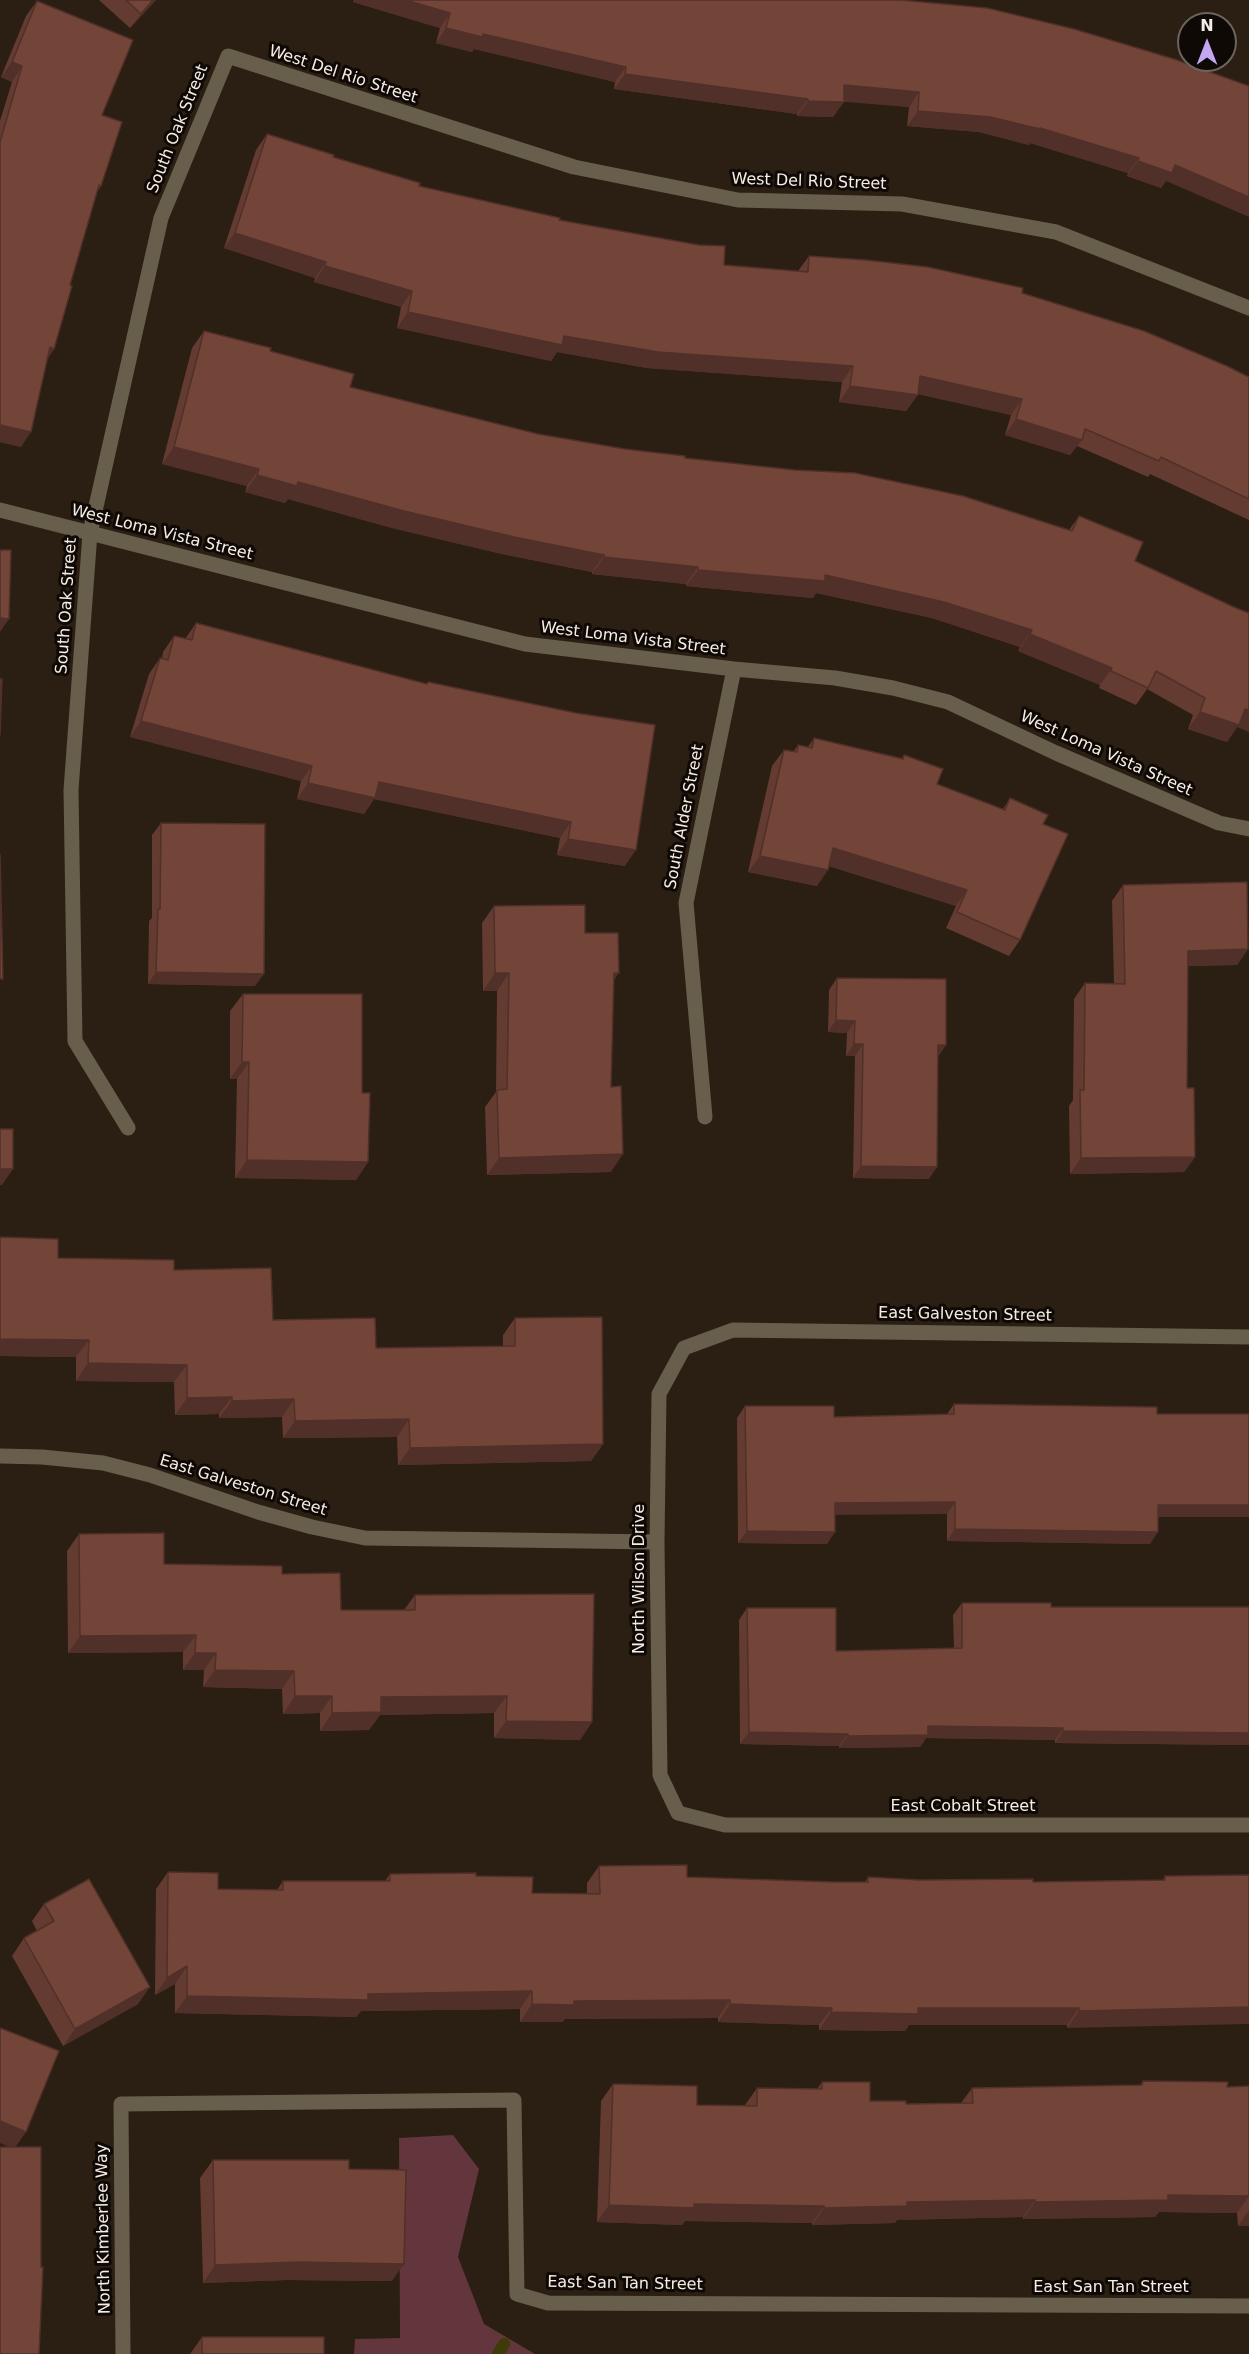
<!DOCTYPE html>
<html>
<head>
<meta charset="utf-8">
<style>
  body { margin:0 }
  #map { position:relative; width:1249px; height:2354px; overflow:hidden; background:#2b1e13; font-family:"DejaVu Sans",sans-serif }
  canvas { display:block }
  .north { position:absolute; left:1177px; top:12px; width:60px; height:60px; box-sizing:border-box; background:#0f0905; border:2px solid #6b645f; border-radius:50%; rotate:0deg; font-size:16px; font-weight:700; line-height:24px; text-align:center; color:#f6ede6 }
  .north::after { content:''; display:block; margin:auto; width:21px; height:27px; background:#c3a7f2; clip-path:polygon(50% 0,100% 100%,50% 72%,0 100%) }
</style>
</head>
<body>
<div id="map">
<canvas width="1249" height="2354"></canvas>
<div class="north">N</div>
</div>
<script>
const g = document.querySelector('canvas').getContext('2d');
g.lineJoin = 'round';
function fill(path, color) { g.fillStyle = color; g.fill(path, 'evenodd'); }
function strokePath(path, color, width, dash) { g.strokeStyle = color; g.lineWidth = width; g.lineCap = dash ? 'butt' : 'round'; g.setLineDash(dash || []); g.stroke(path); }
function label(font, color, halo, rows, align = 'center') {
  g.font = font + ' "DejaVu Sans",sans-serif'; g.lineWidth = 6; g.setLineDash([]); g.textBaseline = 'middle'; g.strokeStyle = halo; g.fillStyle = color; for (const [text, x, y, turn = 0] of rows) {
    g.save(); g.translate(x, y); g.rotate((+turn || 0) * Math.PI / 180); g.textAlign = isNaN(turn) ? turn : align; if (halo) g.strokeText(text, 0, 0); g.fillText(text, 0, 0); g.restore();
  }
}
fill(new Path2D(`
  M 453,2135 L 479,2169 L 458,2257 L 484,2324 L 535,2354 L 354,2354 L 355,2339 L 400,2338 L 399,2138 Z`), '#62363c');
strokePath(new Path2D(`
  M 498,2354 L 504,2344`), '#3e3b09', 12);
strokePath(new Path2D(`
  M 0,510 L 525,644 L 734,669 L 835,678 L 893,688 L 948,702 L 1056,753 L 1219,823 L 1249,829
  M 705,1117 L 686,903 L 734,669
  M 128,1128 L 75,1041 L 71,790 L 90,533 L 161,218 L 228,56 L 574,167 L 738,200 L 902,204 L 1056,232 L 1249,308
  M 1249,1337 L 733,1330 L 684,1348 L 659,1394 L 657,1542 L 660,1775 L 678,1813 L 725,1825 L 1249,1825
  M 0,1456 L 42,1457 L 103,1463 L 150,1475 L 258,1512 L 312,1527 L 365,1538 L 657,1542
  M 123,2354 L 121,2104 L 514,2100 L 517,2294 L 548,2303 L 1249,2306`), '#685e4c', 15);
fill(new Path2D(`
  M 99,0 L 156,0 L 130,28 Z
  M 354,0 L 901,0 L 987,8 L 1166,181 L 1161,188 L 1127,176 L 1128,173 L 1030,143 L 1029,145 L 979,132 L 907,126 L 909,107 L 844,101 L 833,117 L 797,116 L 797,114 L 614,89 L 615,82 L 474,49 L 472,52 L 436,43 L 440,28 L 353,2 Z
  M 37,1 L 102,115 L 101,186 L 97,192 L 70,285 L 54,349 L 48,358 L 21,447 L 0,442 L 0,121 L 12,82 L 1,77 L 26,16 Z
  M 267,134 L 419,186 L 559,220 L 724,265 L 798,271 L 809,256 L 1022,293 L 1249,377 L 1249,520 L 1150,474 L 1148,477 L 1077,446 L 1070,455 L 1005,435 L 1011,415 L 918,394 L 906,411 L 839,402 L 842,382 L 647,368 L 557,352 L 551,361 L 397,328 L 401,307 L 314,282 L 315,278 L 224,248 L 256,150 Z
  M 204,331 L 270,351 L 350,387 L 538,434 L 625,449 L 685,458 L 1069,530 L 1079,516 L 1135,561 L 1237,727 L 1227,742 L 1188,729 L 1193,715 L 1147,689 L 1136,705 L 1099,688 L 1100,685 L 1018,651 L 1020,647 L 932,618 L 816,593 L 813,598 L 686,586 L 686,584 L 592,574 L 592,572 L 502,554 L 392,528 L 288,499 L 285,503 L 245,492 L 247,486 L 162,464 L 192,348 Z
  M 196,623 L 426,684 L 428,682 L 625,866 L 557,855 L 560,838 L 374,799 L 364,814 L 297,799 L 301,781 L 130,737 L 149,674 L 160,658 L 162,659 L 163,652 L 174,636 L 185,639 Z
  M 814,738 L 902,758 L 904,755 L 937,784 L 1003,809 L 1010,798 L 1043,824 L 1020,940 L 1009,956 L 946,928 L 956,906 L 829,866 L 817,886 L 748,872 L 772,766 L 784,750 L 793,752 L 798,745 L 808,747 Z
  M 161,823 L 255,986 L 148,984 L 149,921 L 152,918 L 152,835 Z
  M 1123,885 L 1248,949 L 1237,965 L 1188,966 L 1187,1088 L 1195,1157 L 1184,1172 L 1070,1174 L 1069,1106 L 1073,1100 L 1074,999 L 1085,983 L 1114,984 L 1112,901 Z
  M 494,906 L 585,933 L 613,981 L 611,1087 L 611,1172 L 487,1175 L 485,1107 L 496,1092 L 497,991 L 483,991 L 482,923 Z
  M 837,978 L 946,1045 L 938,1056 L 929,1179 L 853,1178 L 855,1056 L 846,1056 L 847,1033 L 828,1032 L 829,990 Z
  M 243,994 L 362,1093 L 368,1162 L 356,1180 L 235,1178 L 237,1079 L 230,1079 L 230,1011 Z
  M 0,1237 L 58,1258 L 174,1270 L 273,1320 L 376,1348 L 503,1346 L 503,1335 L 515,1318 L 603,1444 L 591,1461 L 398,1465 L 397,1437 L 283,1438 L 282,1417 L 219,1418 L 219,1414 L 175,1415 L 174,1382 L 76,1381 L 76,1357 L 0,1356 Z
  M 954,1404 L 1157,1414 L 1249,1517 L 1158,1517 L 1150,1544 L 947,1541 L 947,1514 L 835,1514 L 827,1544 L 738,1543 L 737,1418 L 745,1406 L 834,1417 L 947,1414 Z
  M 79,1534 L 164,1564 L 282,1574 L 341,1610 L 404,1610 L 415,1595 L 592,1722 L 580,1740 L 494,1738 L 494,1713 L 380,1715 L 369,1730 L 320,1731 L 320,1713 L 283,1714 L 282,1689 L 203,1687 L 204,1670 L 183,1670 L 183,1652 L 68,1653 L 67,1551 Z
  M 962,1603 L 1051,1607 L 1249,1607 L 1249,1745 L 1055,1743 L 1055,1740 L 926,1738 L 920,1747 L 839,1748 L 839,1746 L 740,1744 L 739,1620 L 747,1608 L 836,1651 L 954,1648 L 953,1615 Z
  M 599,1866 L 687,1877 L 834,1882 L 865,1882 L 868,1877 L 920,1880 L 1033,1882 L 1163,1880 L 1165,1876 L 1249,1875 L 1067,2028 L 1067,2025 L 909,2025 L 905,2031 L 819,2030 L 819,2025 L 718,2022 L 718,2018 L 565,2019 L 562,2022 L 520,2022 L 520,2009 L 361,2011 L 356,2017 L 175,2013 L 175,1984 L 155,1995 L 156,1889 L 168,1872 L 218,1889 L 277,1890 L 283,1881 L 385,1881 L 390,1874 L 476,1876 L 532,1893 L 587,1894 L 587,1883 Z
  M 44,1904 L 138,2004 L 63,2046 L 12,1956 L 24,1938 L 37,1931 L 32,1921 Z
  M 1143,2081 L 1227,2087 L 1249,2086 L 1249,2226 L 1238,2226 L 1237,2213 L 1159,2212 L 1155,2217 L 1023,2219 L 1023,2217 L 897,2220 L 895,2223 L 812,2225 L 812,2223 L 685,2221 L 682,2225 L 597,2222 L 601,2101 L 613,2084 L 697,2105 L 745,2105 L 757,2088 L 817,2089 L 822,2082 L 870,2101 L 906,2104 L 961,2103 L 972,2088 L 1140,2085 Z
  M 213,2160 L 349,2169 L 392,2281 L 286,2280 L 203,2283 L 200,2178 Z
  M 202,2337 L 324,2354 L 190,2354 Z`), '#633b31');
fill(new Path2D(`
  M 153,0 L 156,0 L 130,28 L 141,14 Z
  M 355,0 L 406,0 L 450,13 L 440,28 L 353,2 Z
  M 446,28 L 483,34 L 626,67 L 615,82 L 474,49 L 472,52 L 436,43 Z
  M 12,62 L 22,66 L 12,82 L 1,77 Z
  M 625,74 L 808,99 L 797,114 L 614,89 Z
  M 844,85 L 919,92 L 909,107 L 834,101 Z
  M 808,101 L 844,102 L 833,117 L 797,116 Z
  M 918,111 L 990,117 L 1040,128 L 1139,158 L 1128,173 L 1030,143 L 1029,145 L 979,132 L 907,126 Z
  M 1138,161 L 1175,165 L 1249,197 L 1249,217 L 1166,181 L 1161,188 L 1127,176 Z
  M 235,233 L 326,262 L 315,278 L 224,248 Z
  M 325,266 L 412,291 L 401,307 L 314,282 Z
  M 408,312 L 564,336 L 853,366 L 842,382 L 647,368 L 557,352 L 551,361 L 397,328 Z
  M 50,347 L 54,349 L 43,364 Z
  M 920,376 L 1022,399 L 1011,415 L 909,392 Z
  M 850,386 L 918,395 L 906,411 L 839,402 Z
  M 1016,419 L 1082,440 L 1070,455 L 1005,435 Z
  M 0,425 L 31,432 L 21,447 L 0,442 Z
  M 174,447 L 259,469 L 247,486 L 162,464 Z
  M 257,475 L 298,482 L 604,555 L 592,572 L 502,554 L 392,528 L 288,499 L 285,503 L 245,492 Z
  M 604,557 L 698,567 L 686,584 L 592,574 Z
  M 698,570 L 825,575 L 944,602 L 1032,630 L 1020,647 L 932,618 L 816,593 L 813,598 L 686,586 Z
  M 0,618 L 9,619 L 0,632 Z
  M 1030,634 L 1112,668 L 1100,685 L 1018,651 Z
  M 1245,709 L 1249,710 L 1249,732 L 1237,727 L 1227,742 L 1188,729 L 1200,712 Z
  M 141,721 L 312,766 L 301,781 L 130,737 Z
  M 379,782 L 571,822 L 560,838 L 374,799 L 364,814 L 297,799 L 308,783 Z
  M 568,839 L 636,850 L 625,866 L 557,855 Z
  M 833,848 L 967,890 L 956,906 L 822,864 Z
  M 760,856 L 828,870 L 817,886 L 748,872 Z
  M 1248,949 L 1237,965 L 1177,966 L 1188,951 Z
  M 156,972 L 264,974 L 255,986 L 148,984 Z
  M 495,973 L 509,973 L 497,991 L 483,991 Z
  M 614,973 L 619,973 L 607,990 Z
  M 836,1020 L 855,1021 L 847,1033 L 828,1032 Z
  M 854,1044 L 863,1044 L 855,1056 L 846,1056 Z
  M 938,1045 L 946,1045 L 938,1057 Z
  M 242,1062 L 249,1062 L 237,1079 L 230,1079 Z
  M 623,1154 L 611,1172 L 487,1175 L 499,1158 Z
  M 1195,1157 L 1184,1172 L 1070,1174 L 1081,1158 Z
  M 247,1160 L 368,1162 L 356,1180 L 235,1178 Z
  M 861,1166 L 937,1167 L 929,1179 L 853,1178 Z
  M 0,1169 L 13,1169 L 2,1185 L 0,1185 Z
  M 0,1339 L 89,1340 L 76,1357 L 0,1356 Z
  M 88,1363 L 187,1365 L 174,1382 L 76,1381 Z
  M 232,1397 L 219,1414 L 175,1415 L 187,1398 Z
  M 294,1399 L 282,1417 L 219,1418 L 232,1401 Z
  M 409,1419 L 397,1437 L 283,1438 L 295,1421 Z
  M 603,1444 L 591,1461 L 398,1465 L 410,1448 Z
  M 955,1502 L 947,1514 L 827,1515 L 835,1503 Z
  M 1158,1505 L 1249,1505 L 1249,1517 L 1150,1517 Z
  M 955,1529 L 1158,1532 L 1150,1544 L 947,1541 Z
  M 747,1531 L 835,1532 L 827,1544 L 738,1543 Z
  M 196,1635 L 183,1652 L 68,1653 L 80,1636 Z
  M 195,1653 L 216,1653 L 204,1670 L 183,1670 Z
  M 215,1670 L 294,1671 L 282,1689 L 203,1687 Z
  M 295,1696 L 332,1696 L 320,1713 L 283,1714 Z
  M 507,1696 L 494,1713 L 380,1715 L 369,1730 L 320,1731 L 332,1713 L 381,1697 Z
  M 506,1721 L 592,1722 L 580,1740 L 494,1738 Z
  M 928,1726 L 1063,1728 L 1055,1740 L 926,1738 L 920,1747 L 839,1748 L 848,1736 Z
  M 1063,1731 L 1249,1733 L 1249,1745 L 1055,1743 Z
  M 749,1732 L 848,1734 L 839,1746 L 740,1744 Z
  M 187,1966 L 175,1984 L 155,1995 L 167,1978 Z
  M 150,1987 L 138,2004 L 63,2046 L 75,2029 Z
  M 532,1991 L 520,2009 L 361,2011 L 356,2017 L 175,2013 L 187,1996 Z
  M 730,2000 L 718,2018 L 565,2019 L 562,2022 L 520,2022 L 532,2004 L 574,2001 Z
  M 730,2004 L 832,2008 L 819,2025 L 718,2022 Z
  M 1249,2007 L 1249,2024 L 1067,2028 L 1079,2011 Z
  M 918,2008 L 1079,2008 L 1067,2025 L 909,2025 L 905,2031 L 819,2030 L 831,2012 Z
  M 0,2121 L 26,2132 L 14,2149 L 0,2143 Z
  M 1168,2195 L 1249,2196 L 1237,2213 L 1159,2212 L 1155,2217 L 1023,2219 L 1035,2202 Z
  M 1035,2200 L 1023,2217 L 897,2220 L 895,2223 L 812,2225 L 824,2208 L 907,2202 Z
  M 694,2204 L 824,2206 L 812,2223 L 685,2221 L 682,2225 L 597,2222 L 609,2205 Z
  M 1249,2210 L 1249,2226 L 1238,2226 Z
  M 299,2262 L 404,2264 L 392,2281 L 286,2280 L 203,2283 L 215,2265 Z`), '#503028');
const building = new Path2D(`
  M 126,0 L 153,0 L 141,14 Z
  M 406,0 L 901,0 L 987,8 L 1074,29 L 1174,59 L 1249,86 L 1249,197 L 1175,165 L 1172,173 L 1138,161 L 1139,158 L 1040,128 L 1040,129 L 990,117 L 918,111 L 919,92 L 844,85 L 844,102 L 808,101 L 808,99 L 625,74 L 626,67 L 483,34 L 482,37 L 446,28 L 450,13 Z
  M 37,1 L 133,40 L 102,115 L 122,122 L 101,186 L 99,185 L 70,285 L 72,286 L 54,349 L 50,347 L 31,432 L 0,425 L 0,142 L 22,66 L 12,62 Z
  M 267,134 L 334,155 L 333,157 L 420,183 L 419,186 L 560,218 L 559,220 L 699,245 L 725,246 L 724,265 L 808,272 L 809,256 L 866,260 L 928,267 L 1023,288 L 1022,293 L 1144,331 L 1227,366 L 1249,377 L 1249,499 L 1161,457 L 1159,461 L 1085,429 L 1082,440 L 1016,419 L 1022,399 L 920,376 L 918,395 L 850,386 L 853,366 L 658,352 L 564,336 L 562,345 L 408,312 L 412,291 L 325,266 L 326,262 L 235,233 Z
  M 204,331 L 271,348 L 270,351 L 354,374 L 350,387 L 538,434 L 625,449 L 685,456 L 685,458 L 795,470 L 855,473 L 963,496 L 1072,531 L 1079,516 L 1143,542 L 1135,561 L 1236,608 L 1249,613 L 1249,710 L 1245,709 L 1239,725 L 1200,712 L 1205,698 L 1156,671 L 1148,688 L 1111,671 L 1112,668 L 1030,634 L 1032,630 L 944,602 L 825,575 L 825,581 L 698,570 L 698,567 L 604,557 L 604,555 L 514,537 L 404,511 L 298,482 L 297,486 L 257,475 L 259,469 L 174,447 Z
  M 0,550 L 11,550 L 9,619 L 0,618 Z
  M 196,623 L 427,684 L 428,682 L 576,713 L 655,725 L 636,850 L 568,839 L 571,822 L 379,782 L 375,798 L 308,783 L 312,766 L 141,721 L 160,658 L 168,660 L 174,636 L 192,640 Z
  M 0,679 L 2,679 L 0,735 Z
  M 814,738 L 903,759 L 904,755 L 943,769 L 937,784 L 1005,810 L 1010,798 L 1048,815 L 1043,824 L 1068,834 L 1020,940 L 957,912 L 967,890 L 833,848 L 828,870 L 760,856 L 784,750 L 797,752 L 798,745 L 812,748 Z
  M 161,823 L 265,824 L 264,974 L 156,972 L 158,909 L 160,909 Z
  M 0,854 L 3,979 L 0,979 Z
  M 1247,882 L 1248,949 L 1188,951 L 1187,1088 L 1194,1088 L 1195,1157 L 1081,1158 L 1080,1090 L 1084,1090 L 1085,983 L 1125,984 L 1123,885 Z
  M 585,905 L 585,933 L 618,933 L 619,973 L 614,973 L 611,1087 L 621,1086 L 623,1154 L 499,1158 L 497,1090 L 507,1089 L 509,973 L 495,973 L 494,906 Z
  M 837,978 L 946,979 L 946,1045 L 938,1045 L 937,1167 L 861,1166 L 863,1044 L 854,1044 L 855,1021 L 836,1020 Z
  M 243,994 L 362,994 L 362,1093 L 370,1093 L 368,1162 L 247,1160 L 249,1062 L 242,1062 Z
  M 0,1129 L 13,1129 L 13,1169 L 0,1169 Z
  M 0,1237 L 58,1239 L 58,1258 L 174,1260 L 174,1270 L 271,1268 L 273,1320 L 375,1318 L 376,1348 L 515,1346 L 515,1318 L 602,1317 L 603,1444 L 410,1448 L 409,1419 L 295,1421 L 294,1399 L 232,1401 L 232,1397 L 187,1398 L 187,1365 L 88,1363 L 89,1340 L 0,1339 Z
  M 954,1404 L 1157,1407 L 1157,1414 L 1249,1414 L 1249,1505 L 1158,1505 L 1158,1532 L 955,1529 L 955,1502 L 835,1503 L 835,1532 L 747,1531 L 745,1406 L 834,1406 L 834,1417 L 954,1414 Z
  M 164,1533 L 164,1564 L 282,1566 L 282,1574 L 340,1573 L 341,1610 L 415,1610 L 415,1595 L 594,1594 L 592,1722 L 506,1721 L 507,1696 L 381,1697 L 381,1712 L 332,1713 L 332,1696 L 295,1696 L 294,1671 L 215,1670 L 216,1653 L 195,1653 L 196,1635 L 80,1636 L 79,1534 Z
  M 962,1603 L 1051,1603 L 1051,1607 L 1249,1607 L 1249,1733 L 1063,1731 L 1063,1728 L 928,1726 L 928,1735 L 848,1736 L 848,1734 L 749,1732 L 747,1608 L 836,1608 L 836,1651 L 962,1648 Z
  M 687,1865 L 687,1877 L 834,1882 L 868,1882 L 868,1877 L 920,1880 L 1033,1879 L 1033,1882 L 1165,1880 L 1165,1876 L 1249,1875 L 1249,2007 L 1079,2011 L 1079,2008 L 918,2008 L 918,2014 L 831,2012 L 832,2008 L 730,2004 L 730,2000 L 574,2001 L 574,2005 L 532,2004 L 532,1991 L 368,1994 L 368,2000 L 187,1996 L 187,1966 L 167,1978 L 168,1872 L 218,1873 L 218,1889 L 283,1890 L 283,1881 L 390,1881 L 390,1874 L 476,1873 L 476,1876 L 533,1877 L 532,1893 L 600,1894 L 599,1866 Z
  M 89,1879 L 150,1987 L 75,2029 L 24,1938 L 54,1921 L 44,1904 Z
  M 0,2028 L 59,2051 L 26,2132 L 0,2121 Z
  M 1143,2081 L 1228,2082 L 1227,2087 L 1249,2086 L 1249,2196 L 1168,2195 L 1168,2200 L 1035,2202 L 1035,2200 L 907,2202 L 907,2206 L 824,2208 L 824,2206 L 694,2204 L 694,2208 L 609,2205 L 613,2084 L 697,2086 L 697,2105 L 757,2106 L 757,2088 L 822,2089 L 822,2082 L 870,2082 L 870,2101 L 906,2101 L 906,2104 L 973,2103 L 972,2088 L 1142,2085 Z
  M 0,2147 L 41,2147 L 41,2267 L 43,2267 L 39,2354 L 0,2354 Z
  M 213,2160 L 349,2160 L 349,2169 L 406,2170 L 404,2264 L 299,2262 L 215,2265 Z
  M 202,2337 L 324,2337 L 324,2354 L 202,2354 Z`);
fill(building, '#734539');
strokePath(building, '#503028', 1.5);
label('16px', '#f6ede6', '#0f0905', [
  ["West Del Rio Street",343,75,18],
  ["South Oak Street",178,129,-68],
  ["West Del Rio Street",809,182,2],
  ["West Loma Vista Street",162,533,14],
  ["South Oak Street",67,606,-86],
  ["West Loma Vista Street",633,639,7],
  ["West Loma Vista Street",1106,754,24],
  ["South Alder Street",685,817,-79],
  ["East Galveston Street",965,1315,1],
  ["East Galveston Street",243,1486,17],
  ["North Wilson Drive",640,1579,-90],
  ["East Cobalt Street",963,1807],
  ["North Kimberlee Way",104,2229,-91],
  ["East San Tan Street",625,2284,1],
  ["East San Tan Street",1111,2288]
]);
</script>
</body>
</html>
